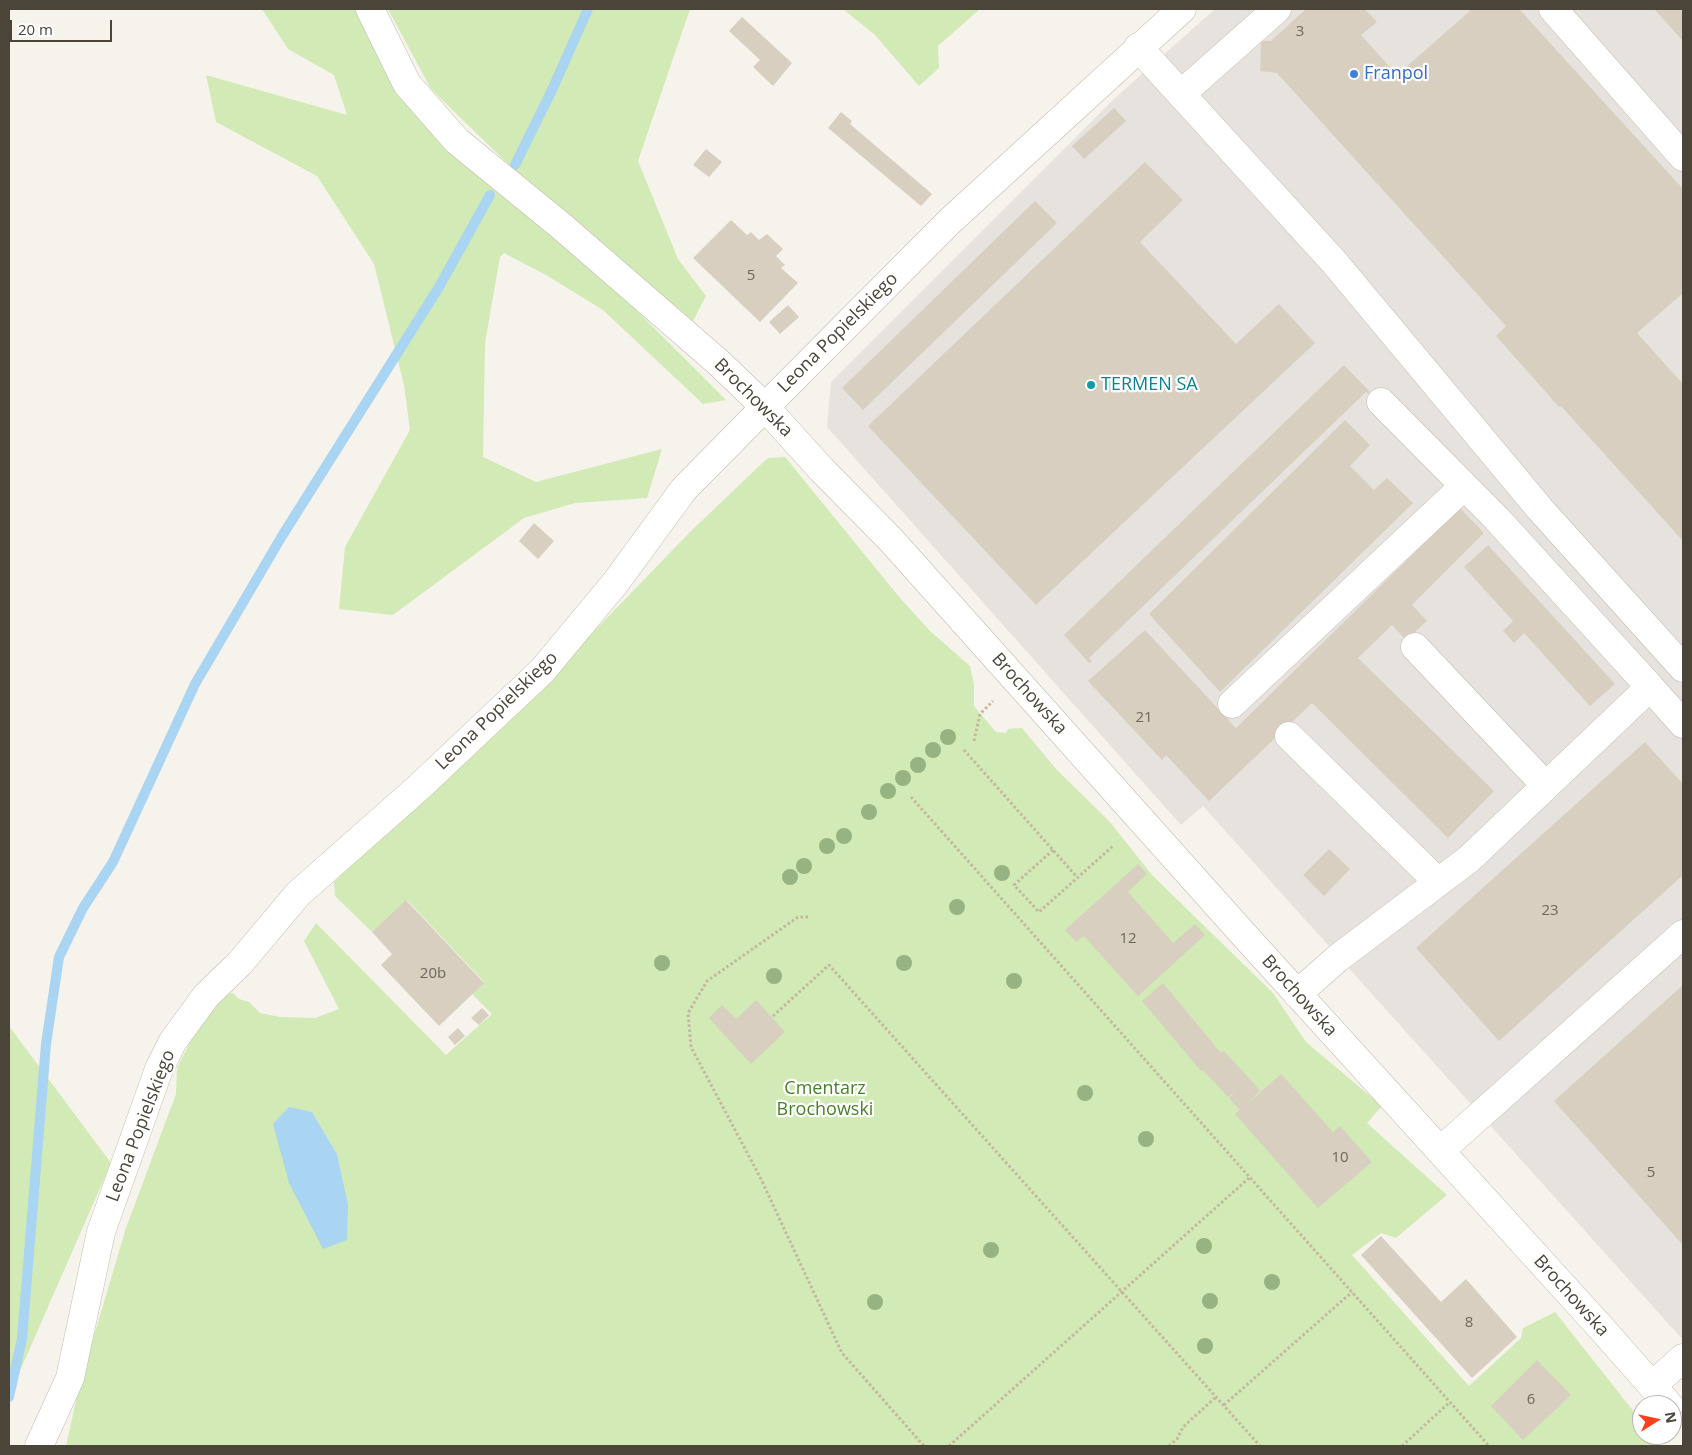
<!DOCTYPE html>
<html>
<head>
<meta charset="utf-8">
<style>
  body { margin:0 }
  #map { position:relative; width:1692px; height:1455px; overflow:hidden; background:#f6f3ec; font-family:"Open Sans",sans-serif }
  canvas { display:block }
  .frame { position:absolute; inset:0; border:10px solid #4b4439; pointer-events:none }
  .north { position:absolute; left:1632px; top:1395px; width:50px; height:50px; box-sizing:border-box; background:#fff; border:1px solid #b7b4b0; border-radius:50%; rotate:80deg; font-size:14px; font-weight:700; line-height:20px; text-align:center; color:#4b4439 }
  .north::after { content:''; display:block; margin:auto; width:18px; height:22px; background:#fc3f1d; clip-path:polygon(50% 0,100% 100%,50% 72%,0 100%) }
  .scale { position:absolute; left:10px; top:20px; width:102px; height:22px; box-sizing:border-box; border:2px solid #4b4439; border-top:0; padding-left:6px; font-size:15px; line-height:18px; white-space:nowrap; color:#4b4439; -webkit-text-stroke:4px #fff; paint-order:stroke }
</style>
</head>
<body>
<div id="map">
<canvas width="1692" height="1455"></canvas>
<div class="frame"></div>
<div class="north">N</div>
<div class="scale">20 m</div>
</div>
<script>
const g = document.querySelector('canvas').getContext('2d');
g.lineJoin = 'round';
function fill(path, color) { g.fillStyle = color; g.fill(path, 'evenodd'); }
function strokePath(path, color, width, dash) { g.strokeStyle = color; g.lineWidth = width; g.lineCap = dash ? 'butt' : 'round'; g.setLineDash(dash || []); g.stroke(path); }
function label(font, color, halo, rows, align = 'center') {
  g.font = font + ' "Open Sans",sans-serif'; g.lineWidth = 4.5; g.setLineDash([]); g.textBaseline = 'middle'; g.strokeStyle = halo; g.fillStyle = color; for (const [text, x, y, turn = 0] of rows) {
    g.save(); g.translate(x, y); g.rotate((+turn || 0) * Math.PI / 180); g.textAlign = isNaN(turn) ? turn : align; if (halo) g.strokeText(text, 0, 0); g.fillText(text, 0, 0); g.restore();
  }
}
fill(new Path2D(`
  M 1215,9 L 1683,9 L 1683,1340 L 1203,806 L 1181,825 L 827,427 L 831,382 L 1115,98 Z`), '#e6e2dd');
fill(new Path2D(`
  M 262,9 L 360,9 L 370,37 L 610,284 L 726,400 L 703,404 L 603,310 L 546,275 L 504,253 L 500,257 L 485,343 L 483,457 L 536,482 L 662,449 L 647,498 L 575,503 L 524,518 L 393,615 L 339,609 L 345,547 L 410,430 L 404,385 L 374,264 L 317,176 L 216,122 L 206,75 L 347,115 L 334,75 L 288,49 Z
  M 388,9 L 690,9 L 638,161 L 678,259 L 706,296 L 693,321 L 542,197 L 431,89 Z
  M 843,9 L 980,9 L 938,46 L 939,68 L 919,86 L 875,35 Z
  M 785,457 L 900,598 L 930,631 L 970,666 L 974,684 L 974,706 L 996,732 L 1006,733 L 1008,729 L 1022,728 L 1056,769 L 1109,821 L 1153,876 L 1273,993 L 1306,1042 L 1382,1106 L 1367,1123 L 1447,1195 L 1396,1238 L 1381,1233 L 1352,1255 L 1469,1386 L 1521,1338 L 1523,1328 L 1555,1312 L 1642,1422 L 1642,1435 L 1651,1435 L 1660,1446 L 66,1446 L 80,1383 L 126,1228 L 176,1094 L 177,1068 L 201,1021 L 224,994 L 233,993 L 239,999 L 249,1002 L 260,1013 L 280,1017 L 315,1018 L 339,1009 L 304,941 L 316,923 L 446,1055 L 492,1014 L 472,994 L 484,982 L 407,900 L 372,932 L 335,896 L 334,882 L 577,649 L 690,532 L 757,468 L 768,458 ZM 312,1112 L 337,1154 L 348,1204 Z
  M 9,1026 L 111,1163 L 9,1396 Z`), '#d2eab5');
fill(new Path2D(`
  M 289,1107 L 312,1112 L 337,1154 L 348,1204 L 347,1240 L 323,1249 L 289,1183 L 273,1124 Z`), '#a9d4f2');
strokePath(new Path2D(`
  M 515,165 L 552,90 L 588,9
  M 9,1397 L 22,1339 L 46,1044 L 59,957 L 83,908 L 113,862 L 195,684 L 282,536 L 439,287 L 490,195`), '#a9d4f2', 10);
fill(new Path2D(`
  M 1306,9 L 1365,9 L 1377,22 L 1361,35 L 1397,75 L 1472,9 L 1519,9 L 1683,189 L 1683,293 L 1637,333 L 1683,384 L 1683,541 L 1561,406 L 1559,407 L 1496,336 L 1506,326 L 1277,73 L 1260,71 L 1261,41 L 1271,41 Z
  M 1654,9 L 1683,9 L 1683,41 Z
  M 742,17 L 792,63 L 773,86 L 753,67 L 760,60 L 729,31 Z
  M 1114,108 L 1126,121 L 1084,159 L 1072,146 Z
  M 841,112 L 852,121 L 850,124 L 932,194 L 921,206 L 828,128 Z
  M 706,149 L 722,162 L 709,177 L 693,165 Z
  M 1145,162 L 1183,200 L 1140,242 L 1236,344 L 1279,304 L 1315,343 L 1036,605 L 868,426 Z
  M 1035,201 L 1057,223 L 863,410 L 842,388 Z
  M 731,220 L 747,235 L 751,232 L 759,240 L 767,234 L 783,249 L 776,256 L 785,265 L 781,268 L 798,283 L 760,322 L 693,258 Z
  M 788,305 L 799,317 L 780,334 L 769,322 Z
  M 1344,365 L 1370,392 L 1368,394 L 1366,392 L 1089,658 L 1092,661 L 1089,663 L 1064,635 Z
  M 1345,420 L 1370,445 L 1350,466 L 1374,490 L 1387,478 L 1413,503 L 1220,692 L 1149,614 Z
  M 1460,508 L 1484,533 L 1412,605 L 1427,621 L 1406,640 L 1392,625 L 1358,658 L 1494,791 L 1448,838 L 1312,703 L 1209,801 L 1166,755 L 1162,760 L 1088,681 L 1145,630 L 1236,728 Z
  M 534,523 L 554,541 L 538,559 L 519,541 Z
  M 1488,545 L 1615,684 L 1590,706 L 1524,633 L 1514,643 L 1503,631 L 1513,621 L 1464,567 Z
  M 1645,742 L 1683,784 L 1683,875 L 1499,1041 L 1416,948 Z
  M 1329,849 L 1350,869 L 1324,896 L 1303,875 Z
  M 1138,864 L 1147,874 L 1128,892 L 1173,943 L 1195,924 L 1205,935 L 1138,996 L 1084,936 L 1076,942 L 1065,930 Z
  M 406,900 L 484,983 L 439,1026 L 381,965 L 392,954 L 372,932 Z
  M 1163,983 L 1221,1053 L 1224,1051 L 1260,1090 L 1246,1105 L 1281,1074 L 1333,1132 L 1340,1126 L 1372,1162 L 1318,1208 L 1235,1114 L 1240,1110 L 1229,1098 L 1236,1091 L 1228,1097 L 1203,1070 L 1201,1071 L 1142,1001 Z
  M 1683,985 L 1683,1245 L 1554,1101 Z
  M 756,1000 L 785,1032 L 751,1064 L 709,1018 L 722,1005 L 736,1019 Z
  M 482,1008 L 489,1015 L 479,1025 L 471,1018 Z
  M 458,1028 L 465,1036 L 455,1045 L 448,1037 Z
  M 1381,1236 L 1441,1302 L 1466,1279 L 1517,1337 L 1472,1378 L 1361,1255 Z
  M 1537,1360 L 1571,1395 L 1523,1440 L 1491,1406 Z`), '#d8cfc1');
const minor = new Path2D(`
  M 370,9 L 407,84 L 457,141 L 560,225 L 718,362 L 765,407 L 822,470 L 891,540 L 1245,936 L 1602,1329 L 1669,1405
  M 1553,9 L 1683,157
  M 1138,47 L 1334,262 L 1540,509 L 1683,668
  M 1181,94 L 1277,9
  M 1381,402 L 1497,519 L 1650,687
  M 1415,647 L 1546,786
  M 1232,704 L 1464,486
  M 1289,736 L 1438,882
  M 1297,994 L 1338,958 L 1469,859 L 1650,687 L 1683,724
  M 1440,1151 L 1683,934
  M 1652,1386 L 1683,1358
  M 39,1446 L 70,1378 L 101,1232 L 159,1069 L 173,1041 L 206,996 L 240,963 L 298,894 L 418,788 L 542,671 L 616,582 L 684,489 L 765,407 L 950,221 L 1182,9`);
strokePath(minor, '#c2bbae', 29);
strokePath(new Path2D(`
  M 974,741 L 980,714 L 993,701
  M 964,750 L 1077,877
  M 911,797 L 1489,1446
  M 1053,850 L 1014,885 L 1039,912 L 1113,846
  M 808,917 L 798,917 L 707,981 L 688,1013 L 691,1047 L 760,1177 L 842,1353 L 924,1446
  M 773,1016 L 829,965 L 1260,1446
  M 1224,1405 L 1352,1292
  M 949,1446 L 1249,1178
  M 1169,1446 L 1177,1439 L 1183,1427 L 1216,1397
  M 1402,1446 L 1450,1402`), '#c4b79f', 3, [2.5, 2.5]);
strokePath(minor, '#fff', 28);
g.fillStyle = '#97b381';
for (const [x, y] of [
  [948,737],
  [933,750],
  [918,765],
  [903,778],
  [888,791],
  [869,812],
  [844,836],
  [827,846],
  [804,866],
  [1002,873],
  [790,877],
  [957,907],
  [662,963],
  [904,963],
  [774,976],
  [1014,981],
  [1085,1093],
  [1146,1139],
  [1204,1246],
  [991,1250],
  [1272,1282],
  [1210,1301],
  [875,1302],
  [1205,1346]
]) { g.beginPath(); g.arc(x, y, 8, 0, 2 * Math.PI); g.fill(); }
for (const [x, y, r, color] of [
  [1354,74,5,"#3f7fe0"],
  [1091,385,5,"#0f9aa8"]
]) { const dot = new Path2D(); dot.arc(x, y, r, 0, 2 * Math.PI); g.fillStyle = color; g.fill(dot); strokePath(dot, '#fff', 2); }
label('15px', '#6e675b', null, [
  ["3",1300,32],
  ["5",751,276],
  ["21",1144,718],
  ["23",1550,911],
  ["12",1128,939],
  ["20b",433,974],
  ["10",1340,1158],
  ["5",1651,1173],
  ["8",1469,1323],
  ["6",1531,1400]
]);
label('18px', '#366cbe', '#fff', [
  ["Franpol",1364,74]
], 'left');
label('18px', '#4b4439', '#fff', [
  ["Leona Popielskiego",838,333,-45],
  ["Brochowska",753,398,45],
  ["Brochowska",1029,694,48],
  ["Leona Popielskiego",497,711,-44],
  ["Brochowska",1299,996,48],
  ["Leona Popielskiego",141,1126,-69],
  ["Brochowska",1571,1296,48]
]);
label('18px', '#0d838f', '#fff', [
  ["TERMEN SA",1101,385]
], 'left');
label('18px', '#4a7f2a', '#fff', [
  ["Cmentarz",825,1089],
  ["Brochowski",825,1110]
]);
</script>
</body>
</html>
